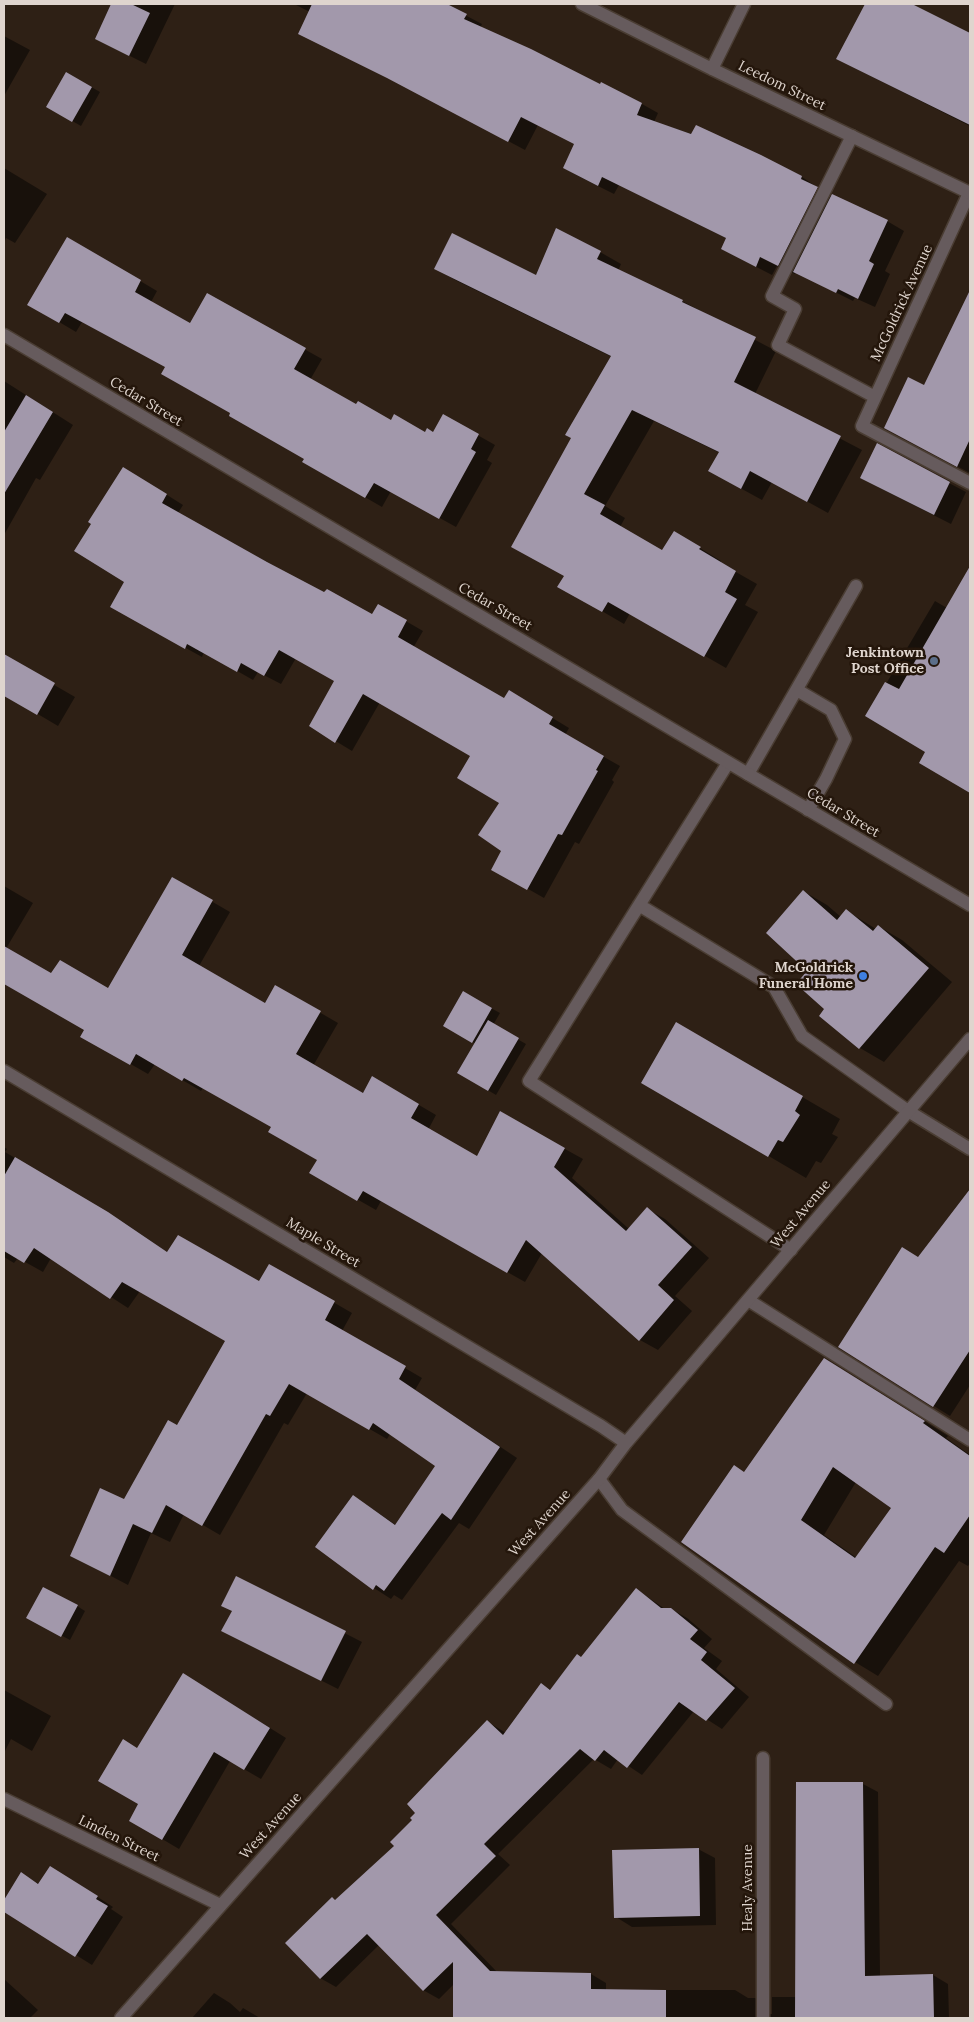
<!DOCTYPE html>
<html>
<head>
<meta charset="utf-8">
<style>
  body { margin:0 }
  #map { position:relative; width:974px; height:2022px; overflow:hidden; background:#2e2015; font-family:Lora,serif }
  canvas { display:block }
  .frame { position:absolute; inset:0; border:5px solid #dfd5ce; pointer-events:none }
</style>
</head>
<body>
<div id="map">
<canvas width="974" height="2022"></canvas>
<div class="frame"></div>
</div>
<script>
const g = document.querySelector('canvas').getContext('2d');
g.lineJoin = 'round';
function fill(path, color) { g.fillStyle = color; g.fill(path, 'evenodd'); }
function strokePath(path, color, width, dash) { g.strokeStyle = color; g.lineWidth = width; g.lineCap = dash ? 'butt' : 'round'; g.setLineDash(dash || []); g.stroke(path); }
function label(font, color, halo, rows, align = 'center') {
  g.font = font + ' Lora,serif'; g.lineWidth = 5; g.setLineDash([]); g.textBaseline = 'middle'; g.strokeStyle = halo; g.fillStyle = color; for (const [text, x, y, turn = 0] of rows) {
    g.save(); g.translate(x, y); g.rotate((+turn || 0) * Math.PI / 180); g.textAlign = isNaN(turn) ? turn : align; if (halo) g.strokeText(text, 0, 0); g.fillText(text, 0, 0); g.restore();
  }
}
fill(new Path2D(`
  M 112,4 L 175,4 L 146,64 L 96,39 Z
  M 294,4 L 444,4 L 482,24 L 480,28 L 600,86 L 601,84 L 642,104 L 658,113 L 654,122 L 761,156 L 802,177 L 832,197 L 887,221 L 904,231 L 885,271 L 890,274 L 875,307 L 855,298 L 853,301 L 795,272 L 795,274 L 777,266 L 772,275 L 739,258 L 728,239 L 619,185 L 614,194 L 580,177 L 564,168 L 576,144 L 538,125 L 525,150 L 405,86 L 310,12 Z
  M 866,4 L 909,4 L 970,35 L 970,126 L 837,59 Z
  M 4,36 L 30,50 L 4,96 Z
  M 67,73 L 100,92 L 81,126 L 48,107 Z
  M 4,168 L 47,194 L 15,243 L 6,238 L 4,243 Z
  M 68,238 L 157,291 L 151,302 L 191,324 L 207,295 L 322,359 L 310,380 L 356,406 L 391,422 L 425,434 L 433,433 L 444,416 L 495,445 L 487,460 L 492,463 L 456,527 L 391,491 L 382,507 L 304,462 L 306,458 L 232,413 L 167,367 L 82,322 L 76,332 L 29,304 Z
  M 600,252 L 621,264 L 618,271 L 682,301 L 776,351 L 755,394 L 862,450 L 828,513 L 772,482 L 762,500 L 731,483 L 720,453 L 654,421 L 605,506 L 625,518 L 620,527 L 663,552 L 695,545 L 721,561 L 720,563 L 757,584 L 745,605 L 758,612 L 726,668 L 630,613 L 624,624 L 559,586 L 565,576 L 573,438 L 612,357 L 457,281 L 436,269 L 536,277 Z
  M 970,293 L 970,473 L 902,437 Z
  M 4,381 L 73,425 L 40,480 L 36,478 L 4,535 Z
  M 140,478 L 183,505 L 178,513 L 325,594 L 372,615 L 378,605 L 423,631 L 413,648 L 505,700 L 526,702 L 569,728 L 565,735 L 620,766 L 612,780 L 614,782 L 579,844 L 575,842 L 544,898 L 493,869 L 503,851 L 501,802 L 472,756 L 380,702 L 352,751 L 311,726 L 336,680 L 296,658 L 281,684 L 258,672 L 253,680 L 204,652 L 202,657 L 128,616 L 125,582 Z
  M 949,483 L 966,492 L 951,524 L 878,487 Z
  M 970,568 L 970,792 L 920,763 L 927,752 L 867,716 L 935,601 L 947,608 Z
  M 4,656 L 75,697 L 58,726 L 4,694 Z
  M 173,879 L 230,912 L 199,966 L 266,1005 L 276,987 L 338,1023 L 313,1066 L 363,1095 L 373,1078 L 436,1115 L 428,1130 L 478,1157 L 500,1113 L 583,1159 L 572,1178 L 629,1229 L 647,1209 L 665,1219 L 709,1258 L 675,1296 L 692,1311 L 658,1350 L 640,1340 L 542,1253 L 525,1282 L 381,1201 L 376,1210 L 311,1173 L 318,1160 L 273,1127 L 203,1088 L 201,1091 L 155,1064 L 148,1074 L 82,1036 L 86,1029 L 52,975 L 109,990 Z
  M 4,886 L 33,903 L 4,952 Z
  M 803,891 L 827,905 L 841,917 L 847,911 L 876,929 L 878,926 L 902,940 L 952,982 L 884,1062 L 860,1048 L 821,1015 L 826,1009 L 809,971 Z
  M 463,993 L 500,1013 L 493,1025 L 526,1044 L 496,1095 L 459,1073 L 476,1044 L 445,1025 Z
  M 677,1024 L 840,1119 L 832,1134 L 838,1137 L 821,1163 L 816,1161 L 806,1178 L 643,1082 Z
  M 4,1147 L 7,1149 L 5,1152 L 126,1224 L 168,1253 L 259,1283 L 269,1265 L 352,1313 L 342,1331 L 422,1378 L 415,1390 L 517,1458 L 469,1529 L 459,1523 L 402,1600 L 394,1595 L 391,1599 L 374,1588 L 353,1496 L 396,1525 L 437,1466 L 390,1434 L 387,1439 L 307,1393 L 288,1425 L 284,1423 L 220,1535 L 184,1514 L 170,1542 L 151,1533 L 128,1585 L 71,1555 L 124,1500 L 177,1426 L 226,1341 L 140,1291 L 128,1308 L 51,1258 L 43,1272 L 18,1258 L 14,1263 L 4,1257 Z
  M 968,1194 L 970,1195 L 970,1385 L 950,1416 L 839,1347 L 919,1258 Z
  M 825,1359 L 948,1436 L 946,1438 L 970,1455 L 970,1563 L 968,1566 L 959,1561 L 878,1676 L 855,1662 L 745,1473 ZM 856,1482 L 893,1507 L 857,1558 L 824,1535 Z
  M 237,1578 L 362,1642 L 338,1689 L 223,1631 L 233,1611 Z
  M 636,1589 L 665,1609 L 671,1609 L 687,1618 L 712,1639 L 704,1648 L 722,1661 L 716,1669 L 749,1697 L 722,1729 L 694,1711 L 642,1775 L 618,1759 L 611,1769 L 594,1759 L 498,1854 L 510,1865 L 451,1924 L 497,1972 L 591,1974 L 606,1983 L 606,1990 L 735,1990 L 748,1998 L 755,1998 L 770,2006 L 770,2014 L 772,2014 L 772,1997 L 797,1997 L 863,1784 L 878,1792 L 880,1976 L 933,1975 L 948,1984 L 949,2018 L 454,2018 L 454,1984 L 439,1999 L 423,1990 L 379,1945 L 336,1987 L 320,1978 L 336,1901 L 396,1846 L 488,1722 L 506,1733 L 542,1685 L 551,1690 L 582,1658 Z
  M 77,1606 L 85,1611 L 70,1640 L 36,1622 Z
  M 4,1690 L 51,1716 L 32,1751 L 11,1739 L 5,1751 L 4,1750 Z
  M 209,1690 L 286,1738 L 261,1779 L 230,1761 L 179,1849 L 130,1820 L 140,1803 L 138,1749 Z
  M 698,1849 L 715,1858 L 716,1925 L 632,1927 L 616,1917 Z
  M 21,1874 L 39,1884 L 67,1877 L 113,1907 L 111,1909 L 123,1917 L 92,1965 L 4,1910 L 4,1902 Z
  M 4,1979 L 38,2010 L 30,2018 L 4,2018 Z
  M 214,1993 L 230,2003 L 240,2012 L 243,2008 L 260,2018 L 192,2018 Z`), '#0007');
fill(new Path2D(`
  M 111,4 L 131,4 L 150,13 L 129,56 L 95,39 Z
  M 312,4 L 447,4 L 467,14 L 464,19 L 531,49 L 600,84 L 601,82 L 642,103 L 637,115 L 691,134 L 696,125 L 761,155 L 802,176 L 801,179 L 818,187 L 778,266 L 760,257 L 756,267 L 721,249 L 726,238 L 602,177 L 598,186 L 563,168 L 574,144 L 521,117 L 508,142 L 387,78 L 298,34 Z
  M 865,4 L 912,4 L 970,33 L 970,125 L 836,59 Z
  M 66,72 L 92,87 L 72,122 L 46,107 Z
  M 832,194 L 888,220 L 869,261 L 874,264 L 858,299 L 838,289 L 836,293 L 793,272 Z
  M 556,228 L 601,251 L 597,259 L 683,300 L 682,302 L 756,337 L 734,382 L 841,436 L 807,502 L 750,471 L 741,489 L 708,471 L 719,452 L 632,410 L 584,494 L 605,505 L 600,514 L 662,550 L 674,531 L 701,547 L 699,549 L 736,571 L 725,592 L 737,599 L 704,657 L 608,602 L 602,612 L 557,587 L 564,576 L 511,547 L 571,438 L 565,435 L 611,356 L 434,269 L 452,233 L 536,275 Z
  M 67,237 L 141,280 L 135,292 L 190,323 L 207,293 L 306,348 L 294,369 L 356,404 L 358,401 L 391,420 L 394,414 L 425,432 L 427,428 L 433,432 L 443,414 L 479,434 L 471,449 L 476,452 L 439,519 L 374,483 L 365,498 L 302,462 L 304,459 L 229,416 L 230,413 L 161,374 L 165,367 L 65,313 L 59,323 L 27,305 Z
  M 970,290 L 970,439 L 957,467 L 884,428 L 908,377 L 924,385 Z
  M 26,395 L 53,412 L 4,494 L 4,432 Z
  M 877,443 L 950,482 L 934,515 L 860,478 Z
  M 123,467 L 167,494 L 162,503 L 267,562 L 324,592 L 327,589 L 372,614 L 378,604 L 407,620 L 398,637 L 504,698 L 509,690 L 553,717 L 549,724 L 604,756 L 596,770 L 598,771 L 562,835 L 558,834 L 527,890 L 491,870 L 501,851 L 478,835 L 499,803 L 457,778 L 470,756 L 363,694 L 335,743 L 309,726 L 334,681 L 279,650 L 264,676 L 241,663 L 237,672 L 187,644 L 185,649 L 110,607 L 124,582 L 74,551 L 91,524 L 88,522 Z
  M 970,566 L 970,793 L 919,763 L 925,752 L 865,716 L 885,682 L 899,689 Z
  M 4,654 L 55,683 L 37,715 L 4,696 Z
  M 172,877 L 213,900 L 182,955 L 265,1003 L 275,985 L 321,1011 L 296,1054 L 363,1093 L 372,1076 L 419,1104 L 411,1118 L 477,1156 L 500,1111 L 565,1148 L 554,1167 L 626,1231 L 647,1207 L 692,1247 L 658,1285 L 674,1300 L 639,1341 L 526,1240 L 507,1273 L 363,1191 L 357,1201 L 309,1173 L 317,1160 L 268,1132 L 271,1127 L 184,1078 L 182,1081 L 136,1054 L 130,1065 L 80,1037 L 84,1030 L 4,984 L 4,946 L 51,973 L 60,960 L 108,988 Z
  M 803,890 L 837,920 L 846,909 L 873,931 L 878,925 L 929,968 L 859,1049 L 819,1016 L 824,1009 L 796,984 L 807,971 L 766,933 Z
  M 463,991 L 492,1008 L 472,1043 L 443,1026 Z
  M 488,1020 L 519,1038 L 488,1091 L 457,1073 Z
  M 676,1022 L 803,1096 L 795,1111 L 800,1115 L 783,1142 L 778,1140 L 768,1157 L 641,1083 Z
  M 15,1157 L 108,1212 L 167,1252 L 178,1235 L 259,1281 L 269,1264 L 335,1301 L 325,1320 L 406,1366 L 399,1379 L 500,1447 L 451,1520 L 442,1513 L 384,1591 L 376,1585 L 373,1590 L 315,1547 L 353,1495 L 395,1525 L 435,1466 L 373,1423 L 369,1430 L 289,1384 L 270,1416 L 266,1414 L 202,1526 L 166,1505 L 152,1533 L 133,1524 L 110,1576 L 70,1556 L 100,1488 L 124,1499 L 168,1420 L 177,1425 L 225,1341 L 122,1282 L 110,1299 L 34,1248 L 24,1263 L 4,1251 L 4,1176 Z
  M 970,1189 L 970,1350 L 933,1407 L 838,1347 L 902,1247 L 918,1257 Z
  M 824,1358 L 925,1421 L 923,1423 L 970,1456 L 970,1515 L 944,1553 L 935,1547 L 854,1664 L 681,1542 L 734,1465 L 744,1472 ZM 833,1467 L 891,1508 L 855,1558 L 801,1520 Z
  M 236,1576 L 346,1631 L 321,1681 L 221,1631 L 232,1611 L 221,1606 Z
  M 43,1587 L 78,1605 L 61,1637 L 26,1618 Z
  M 636,1588 L 661,1608 L 671,1608 L 698,1630 L 690,1639 L 707,1652 L 701,1660 L 735,1688 L 706,1721 L 679,1702 L 627,1768 L 604,1750 L 595,1761 L 580,1749 L 484,1844 L 496,1856 L 436,1915 L 490,1971 L 591,1973 L 591,1989 L 666,1990 L 666,2018 L 453,2018 L 453,1962 L 423,1991 L 367,1934 L 320,1979 L 285,1943 L 332,1897 L 335,1900 L 394,1846 L 390,1842 L 412,1820 L 410,1818 L 415,1813 L 407,1804 L 487,1720 L 503,1735 L 541,1683 L 550,1690 L 577,1654 L 581,1657 Z
  M 183,1673 L 270,1728 L 244,1770 L 214,1752 L 162,1840 L 129,1821 L 138,1804 L 98,1781 L 123,1739 L 137,1748 Z
  M 796,1782 L 863,1782 L 865,1976 L 933,1974 L 934,2018 L 795,2018 Z
  M 699,1848 L 700,1916 L 614,1918 L 612,1850 Z
  M 50,1866 L 98,1896 L 96,1899 L 108,1906 L 75,1957 L 4,1912 L 4,1900 L 21,1872 L 38,1884 Z`), '#a298ab');
const lane = new Path2D(`
  M 852,136 L 772,296 L 795,309 L 778,345 L 875,397
  M 969,193 L 862,426 L 970,483
  M 797,690 L 831,710 L 845,739 L 826,779 L 808,810
  M 728,763 L 529,1081 L 791,1250
  M 748,774 L 856,586
  M 639,905 L 774,987 L 802,1036 L 908,1111 L 970,1149
  M 748,1300 L 970,1440
  M 599,1479 L 622,1510 L 886,1704`);
const street = new Path2D(`
  M 582,4 L 712,69 L 970,193
  M 712,69 L 744,4
  M 4,335 L 970,905
  M 4,1071 L 601,1426 L 626,1443
  M 763,1758 L 763,2018
  M 4,1799 L 220,1905
  M 121,2018 L 599,1479 L 626,1443 L 970,1039`);
strokePath(lane, '#4a3d33', 15);
strokePath(street, '#4a3d33', 15);
strokePath(lane, '#665b5d', 12);
strokePath(street, '#665b5d', 12);
for (const [x, y, r, color] of [
  [934,661,5,"#5c6f8a"],
  [863,976,5,"#3f7fe0"]
]) { const dot = new Path2D(); dot.arc(x, y, r, 0, 2 * Math.PI); g.fillStyle = color; g.fill(dot); strokePath(dot, '#24160b', 2); }
label('14px', '#dfd5ce', '#24160b', [
  ["Leedom Street",782,86,26],
  ["McGoldrick Avenue",902,303,-65],
  ["Cedar Street",146,402,31],
  ["Cedar Street",495,607,30],
  ["Cedar Street",843,813,31],
  ["West Avenue",801,1214,-50],
  ["Maple Street",323,1243,31],
  ["West Avenue",540,1523,-48],
  ["West Avenue",271,1826,-48],
  ["Linden Street",119,1839,26],
  ["Healy Avenue",748,1888,-90]
]);
label('bold 14px', '#dfd5ce', '#24160b', [
  ["Jenkintown",924,653],
  ["Post Office",924,669],
  ["McGoldrick",853,968],
  ["Funeral Home",853,984]
], 'right');
</script>
</body>
</html>
